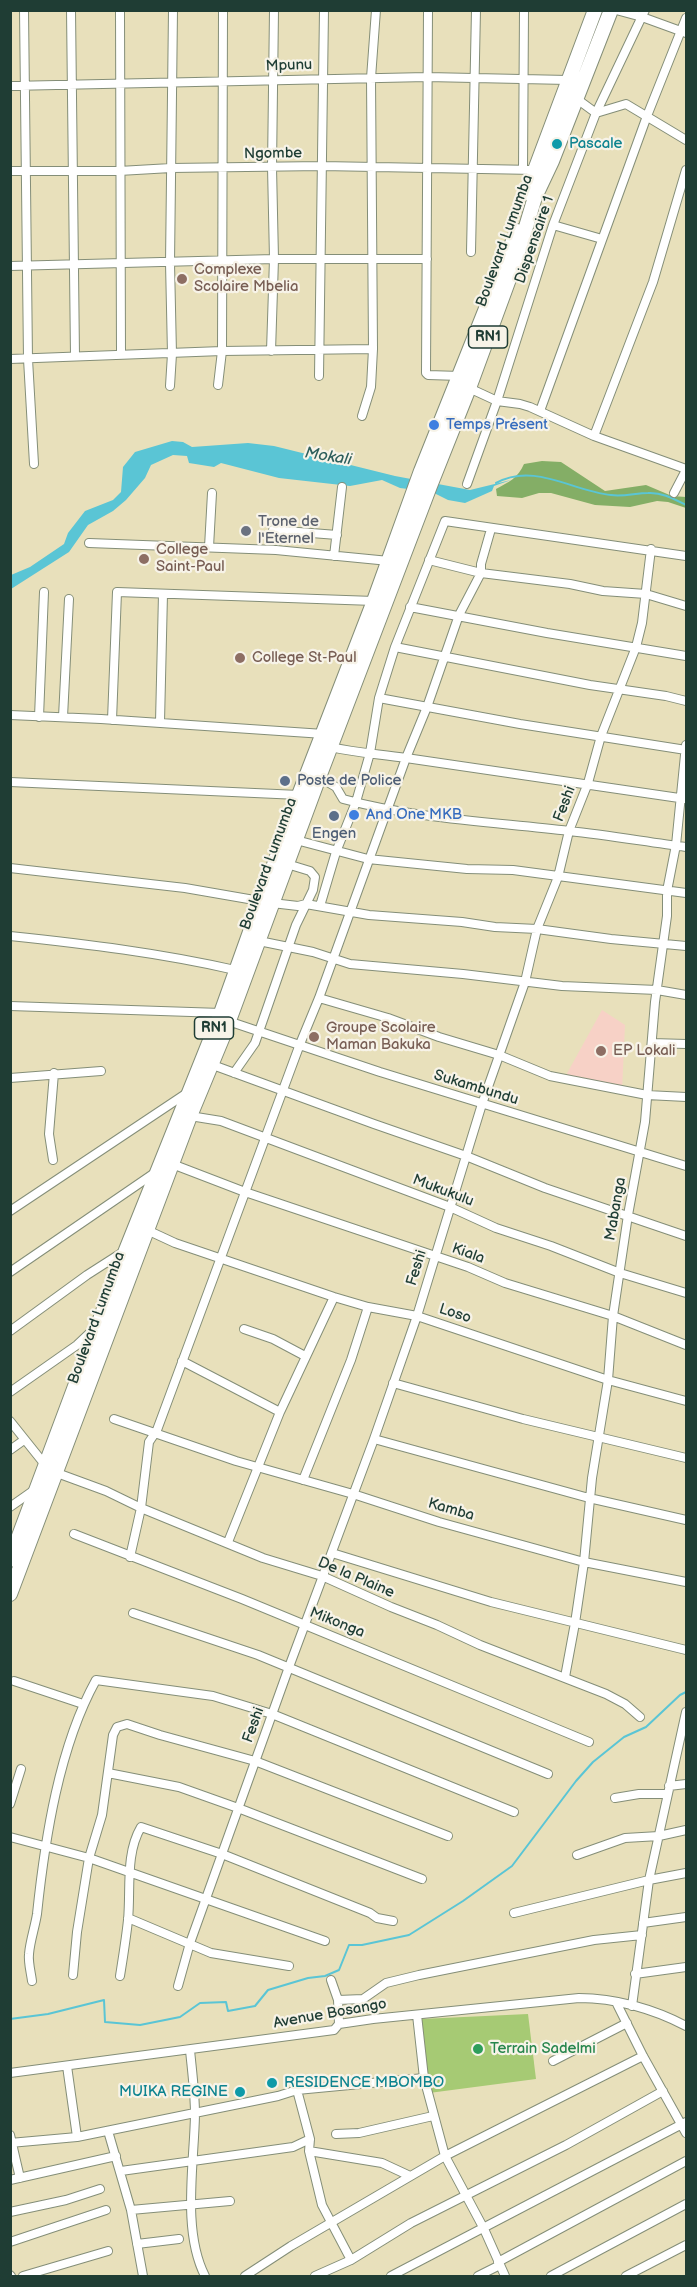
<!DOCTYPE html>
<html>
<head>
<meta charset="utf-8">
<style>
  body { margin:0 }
  #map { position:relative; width:697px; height:2287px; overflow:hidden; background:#e8e0bb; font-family:"Balsamiq Sans",sans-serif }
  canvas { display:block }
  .frame { position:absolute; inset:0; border:12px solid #1f3d34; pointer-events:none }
</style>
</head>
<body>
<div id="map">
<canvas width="697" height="2287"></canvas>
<div class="frame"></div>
</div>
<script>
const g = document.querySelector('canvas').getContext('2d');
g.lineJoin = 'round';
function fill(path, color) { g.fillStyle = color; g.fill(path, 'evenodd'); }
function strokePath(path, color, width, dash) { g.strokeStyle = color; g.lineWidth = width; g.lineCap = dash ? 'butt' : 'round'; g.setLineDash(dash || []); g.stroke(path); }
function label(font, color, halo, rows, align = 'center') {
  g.font = font + ' "Balsamiq Sans",sans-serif'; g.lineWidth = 4.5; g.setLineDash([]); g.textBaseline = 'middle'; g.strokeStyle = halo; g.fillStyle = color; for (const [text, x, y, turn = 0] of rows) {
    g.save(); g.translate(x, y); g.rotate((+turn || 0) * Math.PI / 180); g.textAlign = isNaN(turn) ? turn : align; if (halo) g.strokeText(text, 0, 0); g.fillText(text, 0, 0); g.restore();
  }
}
fill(new Path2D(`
  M 602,1010 L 625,1025 L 622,1091 L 565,1077 Z`), '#f7d1c6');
fill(new Path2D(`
  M 528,2014 L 536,2079 L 429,2093 L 421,2019 Z`), '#a6ca74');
fill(new Path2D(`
  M 542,461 L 561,462 L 605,491 L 646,485 L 672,496 L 686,497 L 686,508 L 668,502 L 657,501 L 630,507 L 595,505 L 551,493 L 539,493 L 522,498 L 497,496 L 496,489 C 509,482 518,478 524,464 Z`), '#84ae66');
fill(new Path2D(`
  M 172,441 L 183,442 L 192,447 L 248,443 L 274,446 L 395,476 L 470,490 L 511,480 L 494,486 L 492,491 L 465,503 L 448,500 L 432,492 L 400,488 L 382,480 L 350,486 L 279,478 L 221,463 L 214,467 L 189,463 L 187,456 L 173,455 L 151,465 L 145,478 L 126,500 L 113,511 L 88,525 L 69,552 L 11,589 L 11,575 L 30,567 L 64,544 L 68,533 L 85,511 L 113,500 L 121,492 L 123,467 L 135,452 Z`), '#5ac5d5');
strokePath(new Path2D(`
  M 496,483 C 534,462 572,491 611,495 C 623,497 636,493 648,493 C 662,492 674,499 686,505
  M 10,2019 L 48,2014 L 104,2000 L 105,2022 L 140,2025 L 180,2017 L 200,2003 L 226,2002 L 228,2011 L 255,2006 L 268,1990 L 308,1978 L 325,1976 L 339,1970 L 349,1945 L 362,1945 L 409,1935 L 463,1901 L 512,1866 L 576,1781 L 593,1762 L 624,1737 L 646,1727 L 680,1695 L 686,1692`), '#5ac5d5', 2);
const minor = new Path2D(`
  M 24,10 L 28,359 L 34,464
  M 71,10 L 75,356
  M 120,10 L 121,355
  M 428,10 L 426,373 L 428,375 L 460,376
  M 616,10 L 642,17 L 686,33
  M 10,86 L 427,77 L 568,80
  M 581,102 L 596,113 L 626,104 L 686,140
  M 523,169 L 524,10
  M 10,171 L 119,171 L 171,168 L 322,166 L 535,170
  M 553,225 L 602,239
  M 471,252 L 476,10
  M 10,266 L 274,259 L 427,259
  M 271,351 L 274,259 L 272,167 L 274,10
  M 10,359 L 222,351 L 373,349
  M 319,376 L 324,10
  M 218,385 L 222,351 L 223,10
  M 170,386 L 172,354 L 170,263 L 173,10
  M 469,388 L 497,401 L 520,404 L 530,407 L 594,436 L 686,469
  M 540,411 L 647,116 L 686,18
  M 362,416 L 371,387 L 373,349 L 371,78 L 376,10
  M 594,436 L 653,282 L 686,170
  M 467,484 L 497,401 L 553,225 L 596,113 L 645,10
  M 674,493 L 686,470
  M 273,530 L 337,535
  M 89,543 L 276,550 L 389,561
  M 209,547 L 212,493
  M 334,556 L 342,487
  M 429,560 L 481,573 L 570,584 L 603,591 L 646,594 L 686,606
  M 410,607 L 547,633 L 686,656
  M 395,647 L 590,685 L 666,696 L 686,701
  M 379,698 L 520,724 L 686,750
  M 10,715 L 101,719 L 324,734
  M 39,717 L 44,592
  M 63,717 L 69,599
  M 112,720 L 117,592 L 374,601
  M 160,722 L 163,594
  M 331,747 C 356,753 380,754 406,758 L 686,799
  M 319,777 L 336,787 L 343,799 C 417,819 493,822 569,831 C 608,835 647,842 686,847
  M 10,782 L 299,795
  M 296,840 L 368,859 L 467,869 L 513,870 L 686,893
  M 10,868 L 185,888 L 260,901
  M 272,903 L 298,906 L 306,904 L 369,915 L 462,922 L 495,927 L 537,929 L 611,939 L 686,946
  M 320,906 L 336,852 L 356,802 L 370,753 L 379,698 L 395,647 L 445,521 L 686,556
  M 10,936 C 86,944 161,953 235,970
  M 259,941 L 313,952 L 350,964 L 463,974 L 562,986 L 657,990 L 686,995
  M 319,998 L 388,1018 L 439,1037 L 499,1055 L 550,1076 L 647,1095 L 686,1097
  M 10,1006 L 221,1013
  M 228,1021 L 380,1072 L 686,1166
  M 652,1043 L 686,1044
  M 210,1064 L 374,1124 L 466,1156 L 545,1188 L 686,1236
  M 234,1073 L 255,1043 L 296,925 L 313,890 L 315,877 L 310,871 L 287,864
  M 10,1078 L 101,1071
  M 190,1116 L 221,1121 L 450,1207 L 496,1228 L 551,1246 L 620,1273 L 686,1293
  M 53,1160 L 49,1134 L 54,1073
  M 172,1164 L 245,1192 L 468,1267 L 505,1283 L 613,1316 L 686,1345
  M 10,1211 L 187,1093
  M 147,1230 L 175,1243 L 334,1297 L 368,1307 L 417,1316 L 608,1380 L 686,1401
  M 10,1272 L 156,1172
  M 244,1329 L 273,1339 L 305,1356
  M 10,1331 L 87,1275 L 126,1250
  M 182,1361 L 280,1412
  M 393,1383 L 523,1419 L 686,1458
  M 10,1392 L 77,1345 L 94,1329
  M 114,1419 L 236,1461 L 353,1494 L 439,1522 L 584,1562 L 686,1582
  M 10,1421 L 46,1466 L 57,1473 L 106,1491 L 141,1508 L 263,1558 L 322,1576 L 391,1607 L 437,1625 L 480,1645 L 606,1694 L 625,1704 L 640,1717
  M 374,1439 L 589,1498 L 686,1520
  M 10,1450 L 24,1440
  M 303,1480 L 351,1360 L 368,1307
  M 10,1507 L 37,1488
  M 74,1534 L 242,1599 L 589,1742
  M 228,1542 L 280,1412 L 334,1297
  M 332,1553 L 491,1602 L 686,1650
  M 130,1557 L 141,1508 L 149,1442 L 157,1430 L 300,1044 L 319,998 L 406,758 L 427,707 L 459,615 L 481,573 L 481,564 L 491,529
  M 133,1613 L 258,1655 L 548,1774
  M 565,1677 L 575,1623 L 584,1562 L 592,1478 L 608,1380 L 613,1316 L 628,1215 L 645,1122 L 655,1002 L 667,916 L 667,891 L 676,845 L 686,745
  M 14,1681 L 83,1704
  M 108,1773 L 179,1787 L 238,1808 L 422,1879
  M 669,1786 L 686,1784
  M 615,1798 L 639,1794 L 667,1794
  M 10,1804 L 21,1769
  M 10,1837 L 89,1858 L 325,1941
  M 577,1855 L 625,1838 L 659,1836 L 686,1830
  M 514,1913 L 649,1880 L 686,1873
  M 128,1918 L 211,1953 L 289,1966
  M 643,1923 L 686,1917
  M 635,1974 L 686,1967
  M 73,1975 L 77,1932 L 89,1858 L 102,1815 L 113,1735 L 117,1727 L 127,1724 L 160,1735 L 255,1761 L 448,1836
  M 120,1976 C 123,1957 126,1939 128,1920 C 131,1890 125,1854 141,1827 L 222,1854 L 370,1913 L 377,1918 L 393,1921
  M 331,1980 L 338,2000 L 339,2024
  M 32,1981 C 31,1973 28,1962 29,1954 C 30,1941 35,1927 37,1914 C 45,1838 59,1747 96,1680 L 213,1696 L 272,1714 L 514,1812
  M 178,1986 L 190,1943 L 289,1667 L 374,1439 L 417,1316 L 482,1104 L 525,982 L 537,929 L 558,877 L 569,831 L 588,783 L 601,736 L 636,647 L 642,623 L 651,549
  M 338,2000 L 363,1999 L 386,1983 L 419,1975 L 594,1940 L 642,1935
  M 616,2002 L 643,2056 L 686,2133
  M 632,2006 L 649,1880 L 686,1712
  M 417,2015 L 424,2078 L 445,2156 L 484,2229 L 505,2276
  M 190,2050 C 192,2071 195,2093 195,2115 C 194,2165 182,2231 205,2276
  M 553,2061 L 627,2023
  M 67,2066 L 77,2137
  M 10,2073 L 334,2030 L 339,2024 L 373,2019 L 579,1998 C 615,1998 654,2009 686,2026
  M 297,2090 L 310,2139 L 309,2151 L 322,2205 L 351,2260
  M 108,2131 L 131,2210 L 143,2276
  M 336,2134 L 359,2133 L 433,2116
  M 10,2135 L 20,2178
  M 10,2143 L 77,2137 L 278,2096 L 297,2090 L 424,2078
  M 309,2151 L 382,2163 L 410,2176
  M 121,2171 L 293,2147 L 310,2139
  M 10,2180 L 116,2156
  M 131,2210 L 230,2201
  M 10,2212 L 66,2200 L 100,2189
  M 10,2242 L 106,2210
  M 137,2244 L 179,2239
  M 498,2262 L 686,2161
  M 10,2275 L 11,2276
  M 23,2276 L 108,2251
  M 245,2276 L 291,2246 L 445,2156 L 643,2056
  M 315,2276 L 351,2260 L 411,2223 L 566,2145 L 663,2091
  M 391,2276 L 686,2122
  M 478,2276 L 500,2265
  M 551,2276 L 686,2204
  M 626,2276 L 686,2245`);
const trunk = new Path2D(`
  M 531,195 L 535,170 L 595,10
  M 10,1560 L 126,1250 L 221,1013 L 299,795 L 374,601 L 421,471 L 517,231
  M 10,1594 L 190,1116 L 224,1034 L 319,777 L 430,486 L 469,388 L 516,260 L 535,197 L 552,161 L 611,10`);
strokePath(minor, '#848e78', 10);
strokePath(trunk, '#848e78', 16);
strokePath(minor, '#fff', 8);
strokePath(trunk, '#fff', 14);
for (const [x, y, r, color] of [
  [557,144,6,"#0f9aa8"],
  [182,279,6,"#8d6e63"],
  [434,425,6,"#3f7fe0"],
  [246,531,6,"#6b7280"],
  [144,559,6,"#8d6e63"],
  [240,658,6,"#8d6e63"],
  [285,781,6,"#5c6f8a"],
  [354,815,6,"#3f7fe0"],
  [334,816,6,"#5c6f8a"],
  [314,1037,6,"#8d6e63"],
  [601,1051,6,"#8d6e63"],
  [478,2049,6,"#2e9e5b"],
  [272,2083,6,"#0f9aa8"],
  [240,2092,6,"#0f9aa8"]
]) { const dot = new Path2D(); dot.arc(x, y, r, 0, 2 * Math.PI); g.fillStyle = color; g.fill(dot); strokePath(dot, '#f7f3e8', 2); }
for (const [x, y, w] of [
  [488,337,39],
  [214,1028,39]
]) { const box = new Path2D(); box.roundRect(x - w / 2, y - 11, w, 22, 4.5); g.fillStyle = '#f7f3e8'; g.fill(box); strokePath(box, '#1f3d34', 1.5); }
label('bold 14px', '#1f3d34', null, [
  ["RN1",488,337],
  ["RN1",214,1028]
]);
label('15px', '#1f3d34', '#f7f3e8', [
  ["Mpunu",289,66,-2],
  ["Ngombe",273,154,-1],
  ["Dispensaire 1",535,240,-71],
  ["Boulevard Lumumba",505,241,-70],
  ["Feshi",565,804,-69],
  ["Boulevard Lumumba",269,864,-70],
  ["Sukambundu",476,1088,17],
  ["Mukukulu",443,1191,21],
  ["Mabanga",616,1209,-80],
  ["Kiala",468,1254,20],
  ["Feshi",417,1268,-73],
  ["Loso",455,1314,18],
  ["Boulevard Lumumba",97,1318,-70],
  ["Kamba",451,1510,16],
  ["De la Plaine",356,1578,23],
  ["Mikonga",337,1623,22],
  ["Feshi",254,1725,-70],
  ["Avenue Bosango",330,2014,-10]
]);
label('15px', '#0d838f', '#f7f3e8', [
  ["Pascale",569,144],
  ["RESIDENCE MBOMBO",284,2083],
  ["MUIKA REGINE",228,2092,"right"]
], 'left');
label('15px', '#785e54', '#f7f3e8', [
  ["Complexe",194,270],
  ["Scolaire Mbelia",194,287],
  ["College",156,550],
  ["Saint-Paul",156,567],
  ["College St-Paul",252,658],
  ["Groupe Scolaire",326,1028],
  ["Maman Bakuka",326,1045],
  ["EP Lokali",613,1051]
], 'left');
label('15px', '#366cbe', '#f7f3e8', [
  ["Temps Présent",446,425],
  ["And One MKB",366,815]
], 'left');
label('15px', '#5b616d', '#f7f3e8', [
  ["Trone de",258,522],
  ["l'Eternel",258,539]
], 'left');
label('15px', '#4e5e75', '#f7f3e8', [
  ["Poste de Police",297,781],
  ["Engen",334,834,"center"]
], 'left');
label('15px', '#27864d', '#f7f3e8', [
  ["Terrain Sadelmi",490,2049]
], 'left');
label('italic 16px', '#2e5f5c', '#f7f3e8', [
  ["Mokali",328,457,9]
]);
</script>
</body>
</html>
